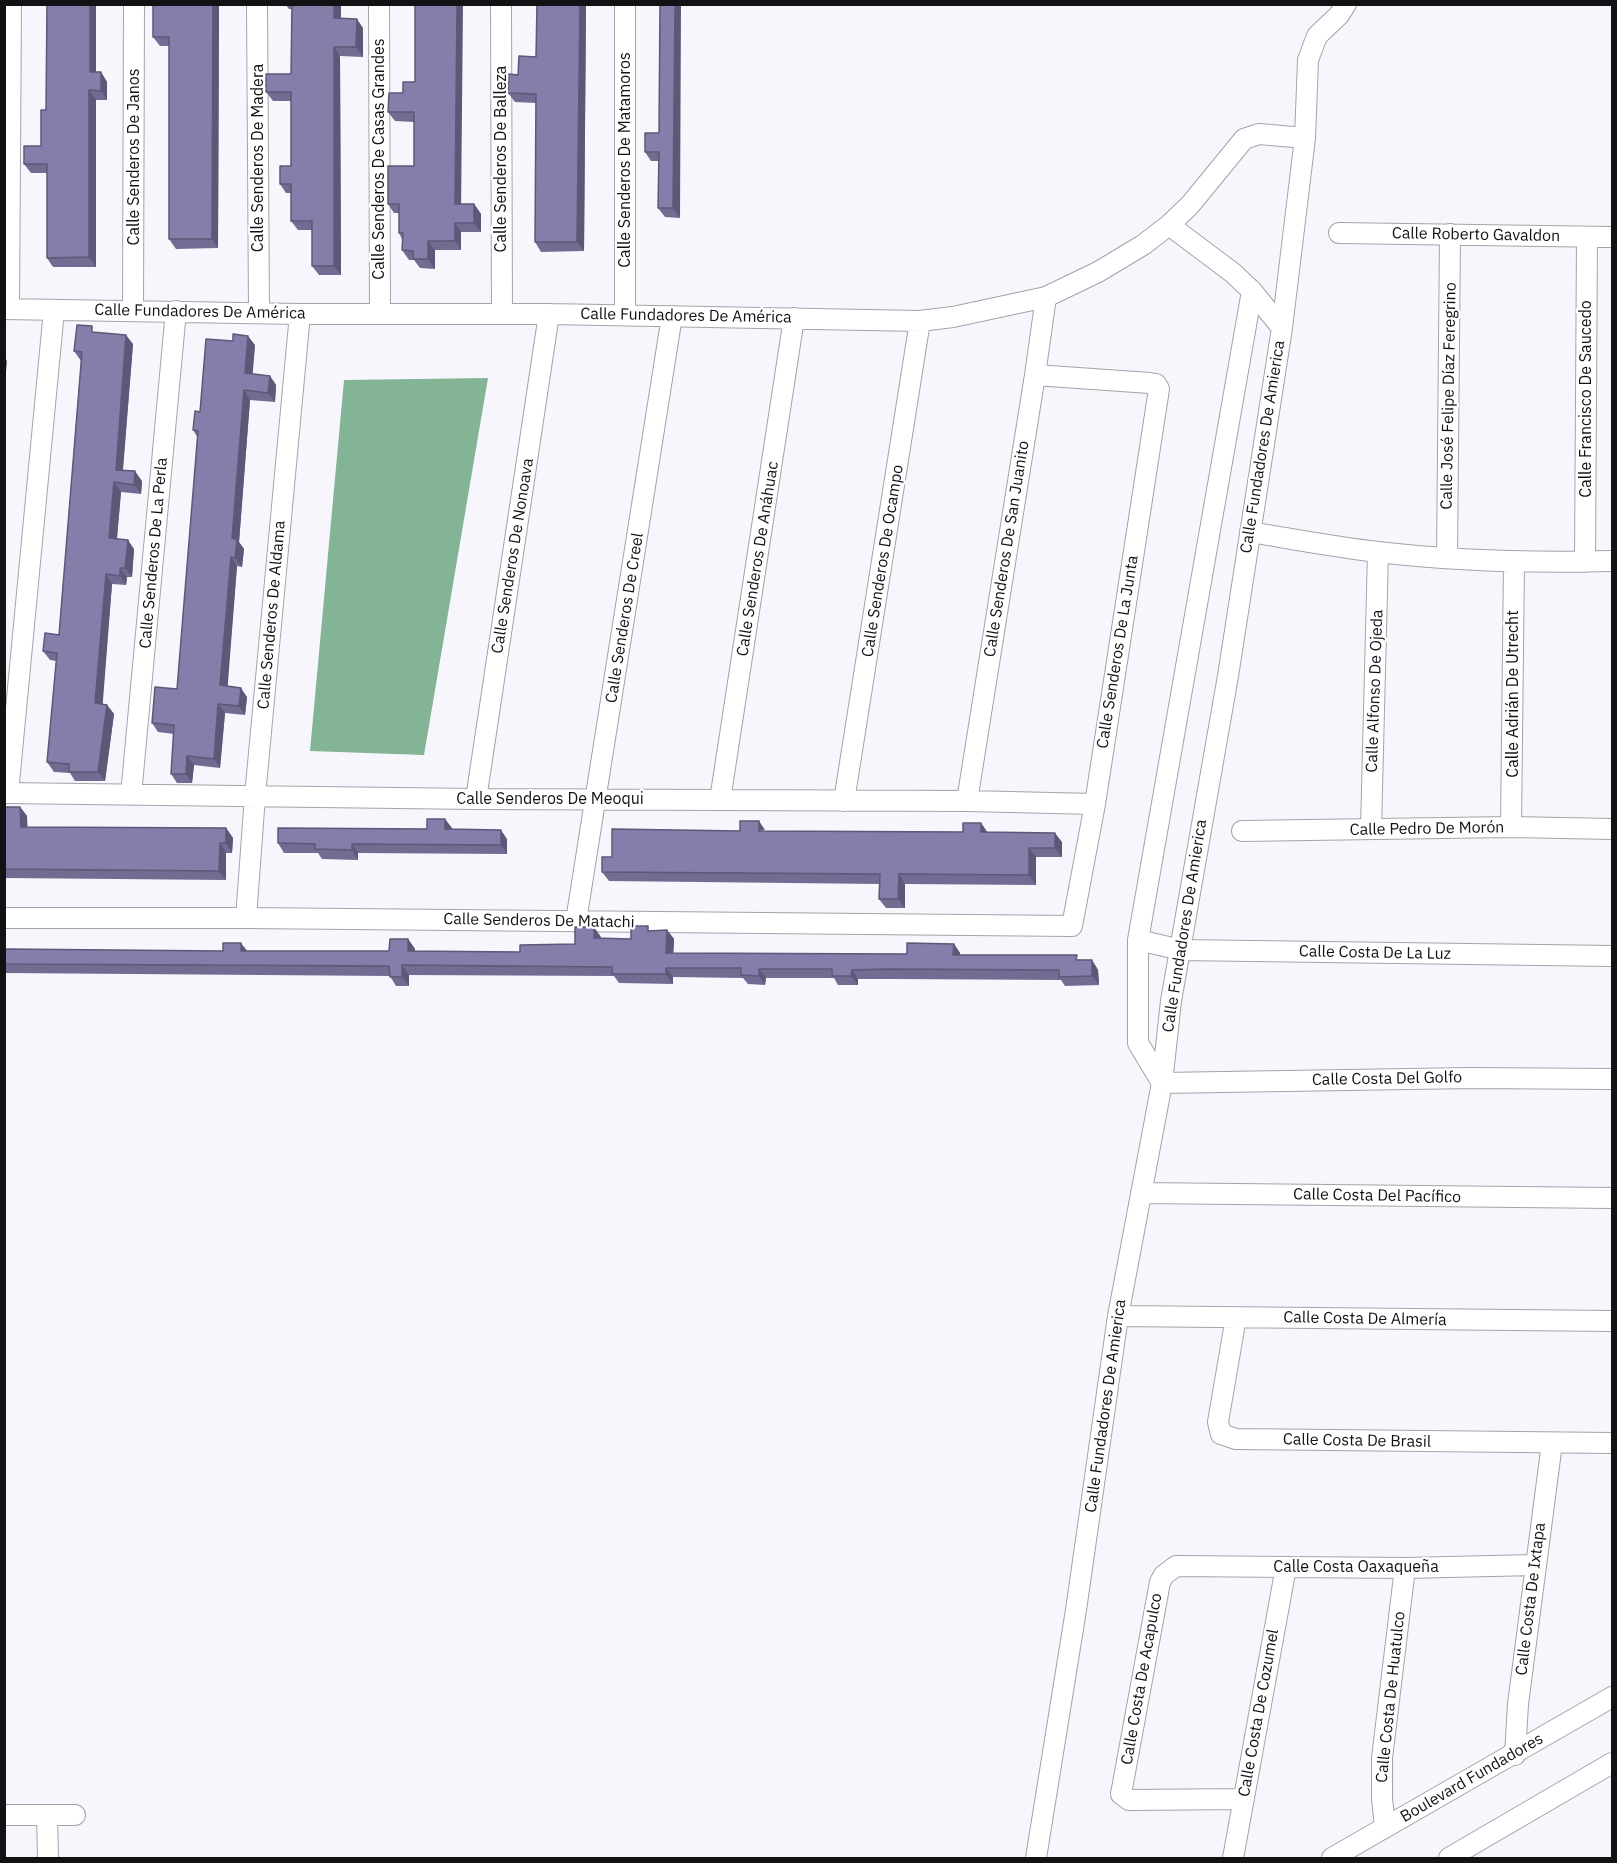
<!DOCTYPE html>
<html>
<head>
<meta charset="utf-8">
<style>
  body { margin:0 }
  #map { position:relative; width:1617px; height:1863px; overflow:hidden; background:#f7f6fd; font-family:"IBM Plex Sans",sans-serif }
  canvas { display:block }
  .frame { position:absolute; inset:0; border:6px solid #121214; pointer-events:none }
</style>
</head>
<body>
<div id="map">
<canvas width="1617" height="1863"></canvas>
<div class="frame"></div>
</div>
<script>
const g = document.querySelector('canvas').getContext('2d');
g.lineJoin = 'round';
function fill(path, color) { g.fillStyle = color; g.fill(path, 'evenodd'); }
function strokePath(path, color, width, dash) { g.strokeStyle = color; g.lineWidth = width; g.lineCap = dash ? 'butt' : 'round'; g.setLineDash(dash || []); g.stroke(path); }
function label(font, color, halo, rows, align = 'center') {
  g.font = font + ' "IBM Plex Sans",sans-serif'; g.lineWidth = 4.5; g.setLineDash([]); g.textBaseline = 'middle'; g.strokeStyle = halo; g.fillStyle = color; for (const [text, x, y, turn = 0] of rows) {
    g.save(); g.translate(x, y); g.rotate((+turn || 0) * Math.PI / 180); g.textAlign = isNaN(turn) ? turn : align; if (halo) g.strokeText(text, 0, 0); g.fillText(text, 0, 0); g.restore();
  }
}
fill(new Path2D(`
  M 488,378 L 424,755 L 310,751 L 344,380 Z`), '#83b495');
const minor = new Path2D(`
  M 257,4 L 259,312
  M 379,4 L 380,314
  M 501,4 L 502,314
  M 1169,225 L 1233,273 L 1252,291 L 1282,328
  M 1339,233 L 1612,237
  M 1252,291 L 1138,940 L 1138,1043 L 1162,1083 L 1471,1078 L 1612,1079
  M 4,309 L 300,314 L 549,314 L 920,321 L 953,317 L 1046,297 L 1098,272 L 1143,245 L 1169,225 L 1190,205 L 1244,139 L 1259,134 L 1305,138
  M 9,309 L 11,4
  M 133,310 L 134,4
  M 625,315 L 625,4
  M 1250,532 C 1293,539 1335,547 1378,552 C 1455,561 1534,563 1612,561
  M 1447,558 L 1450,234
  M 1585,562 L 1587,237
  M 4,793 L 476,799 L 967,801 L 1095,804
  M 8,793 L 54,310
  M 131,795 L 176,311
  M 476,799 L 549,314
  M 720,800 L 794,318
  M 844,801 L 920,321
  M 967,801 L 1035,375 L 1046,297
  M 1511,827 L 1514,561
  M 1371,829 L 1378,552
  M 1242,831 L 1511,827 L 1612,829
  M 4,918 L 246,918 L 1072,926 L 1095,804 L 1159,389 L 1156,384 L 1150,383 L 1035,375
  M 246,918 L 255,796 L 300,314
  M 576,921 L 672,316
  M 1138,940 L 1181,950 L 1612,956
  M 1141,1193 L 1612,1198
  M 1118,1316 L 1612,1321
  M 1236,1317 L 1218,1422 L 1221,1434 L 1236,1439 L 1612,1443
  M 1515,1755 L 1518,1704 L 1552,1443
  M 1243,1799 L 1129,1800 L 1121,1794 L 1160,1582 L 1164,1575 L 1176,1566 L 1405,1568 L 1535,1565
  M 4,1815 L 75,1815
  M 47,1815 L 48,1858
  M 1385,1827 L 1382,1798 L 1382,1758 L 1405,1568
  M 1036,1858 L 1076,1610 L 1118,1316 L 1162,1083 L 1171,1001 L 1228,676 L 1282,328 L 1305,138 L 1308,60 L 1317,36 L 1339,15 L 1346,4
  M 1233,1858 L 1286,1567
  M 1332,1858 L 1612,1697
  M 1449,1858 L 1612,1763`);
strokePath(minor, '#a4a3aa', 22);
strokePath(minor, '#fff', 20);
fill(new Path2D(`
  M 47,4 L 96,4 L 96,72 L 101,72 L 107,82 L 107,100 L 96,100 L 96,267 L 53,267 L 47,258 L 47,173 L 31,173 L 24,164 L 41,146 L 46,110 Z
  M 219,4 L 218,248 L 176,249 L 169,239 L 169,46 L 160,46 L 153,37 Z
  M 285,4 L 341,4 L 341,19 L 363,28 L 363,57 L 340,56 L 341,275 L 319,275 L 312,266 L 312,230 L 298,230 L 291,221 L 291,193 L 286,193 L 280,184 L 291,166 L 291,101 L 273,101 L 266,92 L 291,74 L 292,9 L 289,9 Z
  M 537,4 L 586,4 L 584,251 L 541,252 L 535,242 L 536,103 L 515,102 L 508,93 L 518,75 L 536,57 Z
  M 415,82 L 461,204 L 474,204 L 481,214 L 481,232 L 461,232 L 461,250 L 435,250 L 435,269 L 420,268 L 414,260 L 409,260 L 402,250 L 402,239 L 399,233 L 399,213 L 394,213 L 388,204 L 414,166 L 414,122 L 395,121 L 388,112 L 403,93 Z
  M 659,133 L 680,218 L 665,217 L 658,208 L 659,161 L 651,161 L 645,152 Z
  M 97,332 L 133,344 L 123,470 L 142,481 L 141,494 L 121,492 L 117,539 L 134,549 L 132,577 L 127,577 L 126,585 L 112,584 L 102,704 L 107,705 L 114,714 L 105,781 L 75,781 L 70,773 L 54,772 L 47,762 L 56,661 L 50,660 L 43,651 L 59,635 L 81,361 L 74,351 Z
  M 255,345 L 252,374 L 270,376 L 276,385 L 275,402 L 250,400 L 239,542 L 244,549 L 242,567 L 237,566 L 227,686 L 247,697 L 245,715 L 225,713 L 220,768 L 194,765 L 192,783 L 177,783 L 171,774 L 174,734 L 158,732 L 152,723 L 177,689 L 198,438 L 193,430 L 200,412 Z
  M 4,807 L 20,807 L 27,816 L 27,827 L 226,828 L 233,838 L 232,853 L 226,853 L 226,880 L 4,878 Z
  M 445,819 L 452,829 L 507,839 L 507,854 L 358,853 L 358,860 L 322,859 L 318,853 L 284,853 L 278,843 L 427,829 Z
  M 981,823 L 987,832 L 1062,842 L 1062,857 L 1036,857 L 1036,885 L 905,884 L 905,908 L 886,908 L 879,899 L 880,884 L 609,881 L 602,872 L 740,831 L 963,832 Z
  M 651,930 L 667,930 L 674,939 L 673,953 L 907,954 L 954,944 L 960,953 L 960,955 L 1092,960 L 1098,970 L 1099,985 L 1065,986 L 1061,980 L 894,979 L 858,979 L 858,985 L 838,985 L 834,978 L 766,978 L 765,985 L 748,984 L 743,978 L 673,977 L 673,984 L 619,983 L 614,976 L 409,975 L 409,986 L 396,986 L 390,976 L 4,973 L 4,949 L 223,951 L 389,951 L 408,939 L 415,949 L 415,951 L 520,952 L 575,944 L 601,937 L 601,938 L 631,939 Z`), '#726c92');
fill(new Path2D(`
  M 90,4 L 96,4 L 96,81 L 90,72 Z
  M 213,4 L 219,4 L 218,248 L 212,239 Z
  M 334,4 L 341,4 L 341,28 L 334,18 Z
  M 457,4 L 463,4 L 461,213 L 455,204 Z
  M 580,4 L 586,4 L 584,251 L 577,242 Z
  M 675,4 L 681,4 L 680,218 L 673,208 Z
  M 357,19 L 363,28 L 363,57 L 356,47 Z
  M 334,47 L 340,56 L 341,275 L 334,266 Z
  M 101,72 L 107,82 L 107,100 L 101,91 Z
  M 89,90 L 96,100 L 96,267 L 89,257 Z
  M 474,204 L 481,214 L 481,232 L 474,223 Z
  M 455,223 L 461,232 L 461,250 L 455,241 Z
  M 428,241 L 435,250 L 435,269 L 428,259 Z
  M 126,335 L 133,344 L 122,479 L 116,470 Z
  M 248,336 L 255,345 L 252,382 L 245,373 Z
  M 4,357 L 7,361 L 4,394 Z
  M 270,376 L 276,385 L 275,402 L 268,393 Z
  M 244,390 L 250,400 L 239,542 L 244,549 L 242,567 L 235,558 L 232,538 Z
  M 135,471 L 142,481 L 141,494 L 134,485 Z
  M 114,482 L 121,492 L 116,547 L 109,538 Z
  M 128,540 L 134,549 L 132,577 L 125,568 Z
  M 231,557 L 237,566 L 227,695 L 220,685 Z
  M 120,568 L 127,577 L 126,585 L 120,576 Z
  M 106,574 L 112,584 L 102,713 L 95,703 Z
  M 241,688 L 247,697 L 245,715 L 239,706 Z
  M 218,704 L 225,713 L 220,768 L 214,759 Z
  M 107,705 L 114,714 L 105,781 L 98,772 Z
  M 187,756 L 194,765 L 192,783 L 186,774 Z
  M 20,807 L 27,816 L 28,836 L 21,827 Z
  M 445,819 L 452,828 L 452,839 L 445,829 Z
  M 759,821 L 765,830 L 759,831 Z
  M 981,823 L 988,833 L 981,832 Z
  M 226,828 L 233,838 L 232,853 L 226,843 Z
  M 501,830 L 507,839 L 507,854 L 501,845 Z
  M 1055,833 L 1062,842 L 1062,857 L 1055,848 Z
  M 220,843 L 226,853 L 226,880 L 219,871 Z
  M 352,844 L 358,853 L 358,860 L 352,850 Z
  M 1029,848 L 1036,857 L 1036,885 L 1029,875 Z
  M 899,874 L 905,884 L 905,908 L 898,899 Z
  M 594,927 L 601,937 L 601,947 L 594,938 Z
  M 667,930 L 674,939 L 673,962 L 666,953 Z
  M 408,939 L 415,949 L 415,960 L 408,951 Z
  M 241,943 L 248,952 L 241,951 Z
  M 954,944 L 960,953 L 959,964 L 953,955 Z
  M 1092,960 L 1098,970 L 1099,985 L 1092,976 Z
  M 402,965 L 409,975 L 409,986 L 402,977 Z
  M 666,968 L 673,977 L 673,984 L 666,974 Z
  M 759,969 L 766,978 L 765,985 L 759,976 Z
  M 852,970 L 858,979 L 858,985 L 851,976 Z`), '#5d5877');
const building = new Path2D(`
  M 47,4 L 90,4 L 90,72 L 101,72 L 101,91 L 89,90 L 89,257 L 47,258 L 47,164 L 24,164 L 24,146 L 41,146 L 41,110 L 46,110 Z
  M 153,4 L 213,4 L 212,239 L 169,239 L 169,37 L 153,37 Z
  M 292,4 L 334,4 L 334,18 L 357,19 L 356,47 L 334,47 L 334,266 L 312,266 L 312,221 L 291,221 L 291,184 L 280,184 L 280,166 L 291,166 L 291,92 L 266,92 L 266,74 L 291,74 Z
  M 415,4 L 457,4 L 455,204 L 474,204 L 474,223 L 455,223 L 455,241 L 428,241 L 428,259 L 413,259 L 413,251 L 402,250 L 403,233 L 399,233 L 399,204 L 388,204 L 388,166 L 414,166 L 414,112 L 388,112 L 389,93 L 403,93 L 403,82 L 415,82 Z
  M 537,4 L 580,4 L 577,242 L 535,242 L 536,94 L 508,93 L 509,74 L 518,75 L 519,56 L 536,57 Z
  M 660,4 L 675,4 L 673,208 L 658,208 L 659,152 L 645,152 L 645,133 L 659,133 Z
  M 77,325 L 92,326 L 92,332 L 126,335 L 116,470 L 135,471 L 134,485 L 114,482 L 109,538 L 128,540 L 125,568 L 120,568 L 120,576 L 106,574 L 95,703 L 107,705 L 98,772 L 69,772 L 69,764 L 47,762 L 57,653 L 43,651 L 45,633 L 59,635 L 82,352 L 74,351 Z
  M 233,334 L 248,336 L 245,373 L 270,376 L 268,393 L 244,390 L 232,538 L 237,540 L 235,558 L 231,557 L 220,685 L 241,688 L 239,706 L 218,704 L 214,759 L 187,756 L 186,774 L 171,774 L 174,725 L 152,723 L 155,687 L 177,689 L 198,431 L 193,430 L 195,411 L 200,412 L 206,339 L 233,341 Z
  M 4,807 L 20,807 L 21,827 L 226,828 L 226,843 L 220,843 L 219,871 L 4,869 Z
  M 427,819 L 445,819 L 445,829 L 501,830 L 501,845 L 352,844 L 352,850 L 315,849 L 315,844 L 278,843 L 278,828 L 427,829 Z
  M 740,821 L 759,821 L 759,831 L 963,832 L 963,823 L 981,823 L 981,832 L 1055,833 L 1055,848 L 1029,848 L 1029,875 L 899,874 L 898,899 L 879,899 L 880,874 L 602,872 L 602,857 L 612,857 L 612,829 L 740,831 Z
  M 631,926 L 648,926 L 648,931 L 667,930 L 666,953 L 907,954 L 907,943 L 954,944 L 953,955 L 1077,955 L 1076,960 L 1092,960 L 1092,976 L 1059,977 L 1059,970 L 887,969 L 852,970 L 851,976 L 832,976 L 832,969 L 759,969 L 759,976 L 741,975 L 741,968 L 666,968 L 666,974 L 612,974 L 612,967 L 402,965 L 402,977 L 390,977 L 389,966 L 4,964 L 4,949 L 223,951 L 223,943 L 241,943 L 241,951 L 389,951 L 390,939 L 408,939 L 408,951 L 520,952 L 520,945 L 575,944 L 575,927 L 594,927 L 594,938 L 631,939 Z`);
fill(building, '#857daa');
strokePath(building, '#5d5877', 1.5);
label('16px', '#121214', '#fff', [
  ["Calle Senderos De Janos",134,157,-90],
  ["Calle Senderos De Madera",258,158,-90],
  ["Calle Senderos De Casas Grandes",379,159,-90],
  ["Calle Senderos De Balleza",501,159,-90],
  ["Calle Senderos De Matamoros",625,160,-90],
  ["Calle Roberto Gavaldon",1476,235,1],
  ["Calle Fundadores De América",200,312,1],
  ["Calle Fundadores De América",686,316,1],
  ["Calle José Felipe Díaz Feregrino",1449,396,-89],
  ["Calle Francisco De Saucedo",1586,399,-90],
  ["Calle Fundadores De Amierica",1263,447,-81],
  ["Calle Senderos De San Juanito",1007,549,-81],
  ["Calle Senderos De La Perla",154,553,-85],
  ["Calle Senderos De Nonoava",513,556,-81],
  ["Calle Senderos De Anáhuac",758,559,-81],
  ["Calle Senderos De Ocampo",883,561,-81],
  ["Calle Senderos De Aldama",272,615,-85],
  ["Calle Senderos De Creel",625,618,-81],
  ["Calle Senderos De La Junta",1118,652,-81],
  ["Calle Alfonso De Ojeda",1375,691,-88],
  ["Calle Adrián De Utrecht",1513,694,-90],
  ["Calle Senderos De Meoqui",550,799],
  ["Calle Pedro De Morón",1427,829,-1],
  ["Calle Senderos De Matachi",539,921,1],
  ["Calle Fundadores De Amierica",1185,926,-81],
  ["Calle Costa De La Luz",1375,953,1],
  ["Calle Costa Del Golfo",1387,1079,-1],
  ["Calle Costa Del Pacífico",1377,1196,1],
  ["Calle Costa De Almería",1365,1319,1],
  ["Calle Fundadores De Amierica",1106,1406,-82],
  ["Calle Costa De Brasil",1357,1441,1],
  ["Calle Costa Oaxaqueña",1356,1567],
  ["Calle Costa De Ixtapa",1531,1599,-83],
  ["Calle Costa De Acapulco",1142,1679,-80],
  ["Calle Costa De Huatulco",1391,1697,-84],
  ["Calle Costa De Cozumel",1259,1713,-80],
  ["Boulevard Fundadores",1472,1778,-30]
]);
</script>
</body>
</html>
